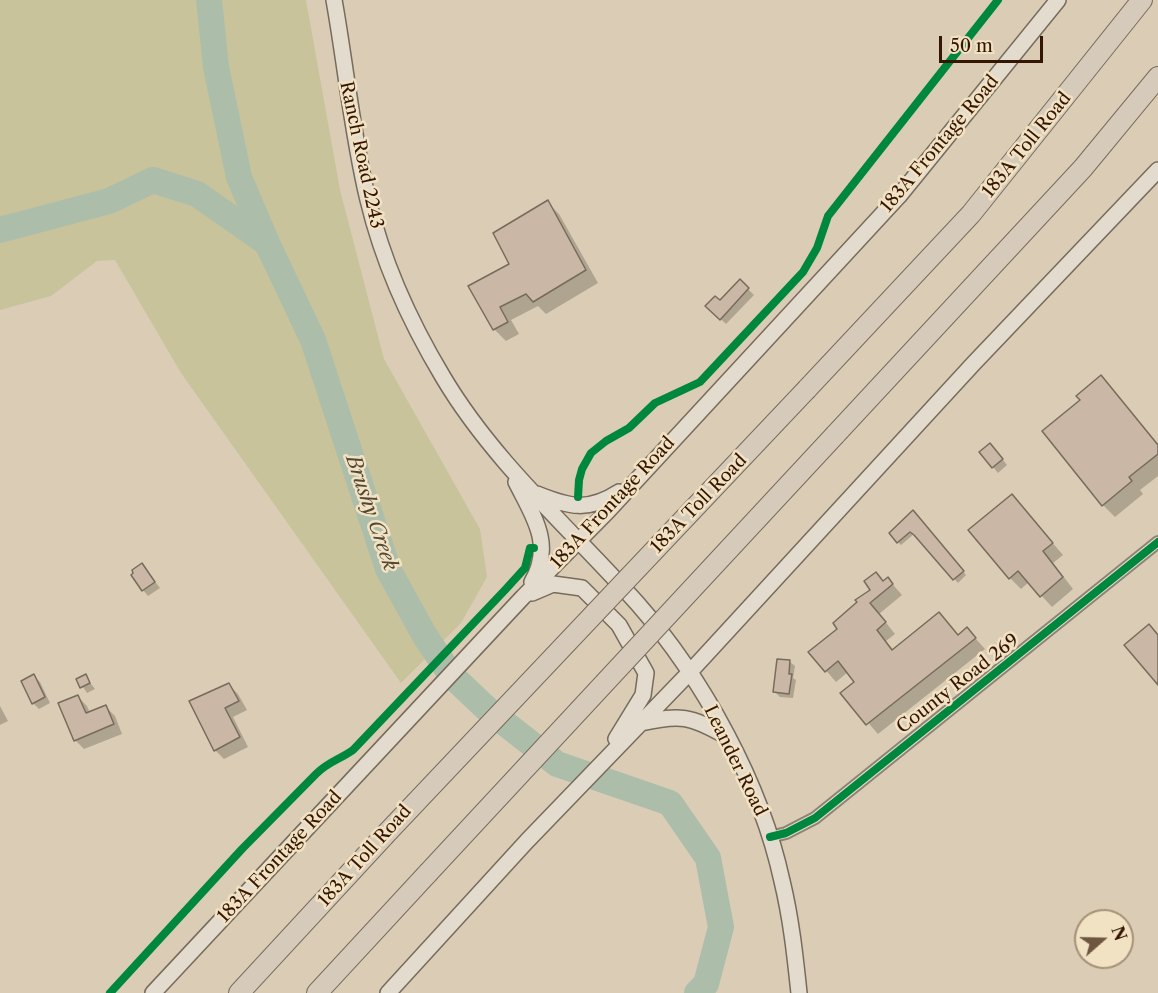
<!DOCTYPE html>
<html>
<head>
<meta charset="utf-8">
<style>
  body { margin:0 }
  #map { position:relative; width:1158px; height:993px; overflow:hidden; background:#dbcdb5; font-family:"Libre Caslon Text",serif }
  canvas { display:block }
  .north { position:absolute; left:1074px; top:909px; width:60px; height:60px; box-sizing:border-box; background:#f2e2c4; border:2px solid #a69077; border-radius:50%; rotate:70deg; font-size:16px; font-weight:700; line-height:24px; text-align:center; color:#351603 }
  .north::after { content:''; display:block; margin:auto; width:21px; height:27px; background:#6f5641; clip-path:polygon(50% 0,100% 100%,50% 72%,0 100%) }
  .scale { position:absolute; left:939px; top:36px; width:104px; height:27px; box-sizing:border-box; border:3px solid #351603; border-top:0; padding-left:8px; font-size:18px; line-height:21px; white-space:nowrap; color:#351603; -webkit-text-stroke:4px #f2e2c4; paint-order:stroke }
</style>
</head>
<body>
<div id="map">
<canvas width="1158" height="993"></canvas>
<div class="north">N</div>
<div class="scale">50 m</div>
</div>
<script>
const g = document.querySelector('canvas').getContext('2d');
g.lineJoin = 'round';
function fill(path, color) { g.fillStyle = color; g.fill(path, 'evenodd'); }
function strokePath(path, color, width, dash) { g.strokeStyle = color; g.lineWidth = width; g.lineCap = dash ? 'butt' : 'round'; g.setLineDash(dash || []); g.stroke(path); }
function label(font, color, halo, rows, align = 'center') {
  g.font = font + ' "Libre Caslon Text",serif'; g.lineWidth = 5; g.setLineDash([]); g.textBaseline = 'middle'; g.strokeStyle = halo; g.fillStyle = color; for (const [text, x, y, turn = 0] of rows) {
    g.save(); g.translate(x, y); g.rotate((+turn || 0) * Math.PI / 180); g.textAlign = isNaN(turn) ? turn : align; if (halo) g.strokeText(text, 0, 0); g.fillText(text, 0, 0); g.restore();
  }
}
fill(new Path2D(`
  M 0,0 L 306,0 L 340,190 L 384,359 L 480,529 L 487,577 L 461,623 L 401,683 L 181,373 L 115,260 L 97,261 L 51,296 L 0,310 Z`), '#c8c39b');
fill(new Path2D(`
  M 547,202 L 559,214 L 598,283 L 546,314 L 538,306 L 511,320 L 519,334 L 506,341 L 494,329 L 511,265 Z
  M 740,281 L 754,295 L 726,324 L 707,306 L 720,302 Z
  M 1101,377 L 1158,444 L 1158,476 L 1140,490 L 1143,494 L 1115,517 L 1103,505 L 1082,400 Z
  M 996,451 L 1007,465 L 998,473 L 993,467 Z
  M 1012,496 L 1063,555 L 1053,563 L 1073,589 L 1052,607 L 1029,582 L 1021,589 L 1010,578 Z
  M 916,515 L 966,575 L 958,583 L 914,534 L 901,545 L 898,542 Z
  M 142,565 L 160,588 L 148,596 L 143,590 Z
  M 888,579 L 902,595 L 879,614 L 895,634 L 886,641 L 894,651 L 939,614 L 959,636 L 967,629 L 985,649 L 878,734 L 842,693 L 856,682 L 848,672 L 836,682 L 811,653 L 840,629 Z
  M 790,662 L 795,666 L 793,678 L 796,680 L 793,698 L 780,697 L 775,692 Z
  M 34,676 L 40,682 L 50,703 L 39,709 L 33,703 Z
  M 85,676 L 95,689 L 87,693 L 78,679 Z
  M 229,685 L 238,694 L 247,710 L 233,717 L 248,747 L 224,759 L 215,750 Z
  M 78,697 L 87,706 L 90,713 L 106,707 L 115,716 L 122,734 L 84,749 L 75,740 Z
  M 0,706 L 8,721 L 0,725 Z`), '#0003');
strokePath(new Path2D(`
  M 209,0 L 216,67 L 239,177 L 267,243 L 313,340 L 388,569 L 425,636 L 451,675 L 488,710 L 557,764 L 670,803 L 708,858 L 721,927 L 706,984 L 697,993
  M 0,230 L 109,201 L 153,180 L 197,194 L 267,243`), '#acbeaa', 26);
const building = new Path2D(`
  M 548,200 L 586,270 L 533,302 L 526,294 L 500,307 L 508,322 L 493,330 L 468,286 L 509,264 L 493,233 Z
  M 740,279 L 749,288 L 720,320 L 705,306 L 715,296 L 720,300 Z
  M 1101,375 L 1158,445 L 1158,454 L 1129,477 L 1132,481 L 1102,506 L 1042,431 L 1080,400 L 1076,396 Z
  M 990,443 L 1003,459 L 992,468 L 979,452 Z
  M 1012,494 L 1053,543 L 1043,551 L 1063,577 L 1040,597 L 1018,571 L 1009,579 L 968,530 Z
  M 913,510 L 964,571 L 953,580 L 914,535 L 910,532 L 897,543 L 889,533 Z
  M 142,563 L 155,582 L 142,591 L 131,575 L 133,573 L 132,570 Z
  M 876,572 L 883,581 L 888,577 L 893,584 L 870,603 L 886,622 L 877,630 L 892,650 L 939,612 L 958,635 L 967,627 L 976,638 L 866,725 L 840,693 L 854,682 L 838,661 L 825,672 L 808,652 L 837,629 L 833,623 L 857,602 L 855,600 L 870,590 L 864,581 Z
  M 1149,624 L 1158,635 L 1158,685 L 1124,645 Z
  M 777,659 L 790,660 L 789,674 L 792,674 L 789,694 L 773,692 Z
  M 34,674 L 45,697 L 32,704 L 21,681 Z
  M 86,674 L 90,683 L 80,688 L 76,679 Z
  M 229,683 L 239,701 L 225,708 L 240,737 L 214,751 L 189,701 Z
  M 78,695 L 86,713 L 106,705 L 114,724 L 74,741 L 58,703 Z`);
fill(building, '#cab7a5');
strokePath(building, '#776b5c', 1.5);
const street = new Path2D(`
  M 770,837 L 786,833 L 815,818 L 1158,542`);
const secondary = new Path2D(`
  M 334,0 C 346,67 352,134 368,200 C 383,263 410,322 443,377 C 494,463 571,529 637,603 C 703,678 761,784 782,881 C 791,918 795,955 799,993
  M 516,482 C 533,516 554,544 532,582
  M 537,494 C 569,507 588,512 619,492
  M 532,593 L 553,584 L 582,588 L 619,625 L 646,673 L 643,695 L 616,739
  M 641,723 C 681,714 690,716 726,736
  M 153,993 L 523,597 L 608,511 L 899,196 L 1058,0
  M 388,993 L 527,841 L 689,673 L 974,363 L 1158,170`);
const highway = new Path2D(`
  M 807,389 L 971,214 L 1142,0
  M 835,435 L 1083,168 L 1158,77
  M 239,993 L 384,836
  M 317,993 L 428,873`);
strokePath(street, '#8f8374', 14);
strokePath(secondary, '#776b5c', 18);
strokePath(highway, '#776b5c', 22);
strokePath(street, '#e2dbce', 10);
strokePath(secondary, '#e2dbce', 15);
strokePath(highway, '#d6cbba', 20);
const highwayBridge = new Path2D(`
  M 384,836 L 807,389
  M 428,873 L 835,435`);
strokePath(highwayBridge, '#776b5c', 22, []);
strokePath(highwayBridge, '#d6cbba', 20);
strokePath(new Path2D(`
  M 578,497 L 579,480 L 582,469 L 591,453 L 606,441 L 629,428 L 655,403 L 700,382 L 803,272 L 817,248 L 828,216 L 998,0
  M 770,837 L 786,833 L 815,818 L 1158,542
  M 110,993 L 242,849 L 316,774 C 329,761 339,760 353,750 L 505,590 L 525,568 L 530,548 L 534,548`), '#00873e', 8);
label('18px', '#351603', '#f2e2c4', [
  ["183A Frontage Road",940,144,-50],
  ["183A Toll Road",1027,145,-51],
  ["Ranch Road 2243",361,155,78],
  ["183A Frontage Road",613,503,-47],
  ["183A Toll Road",699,504,-46],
  ["County Road 269",958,684,-38],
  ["Leander Road",735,761,64],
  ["183A Toll Road",365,856,-48],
  ["183A Frontage Road",280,857,-47]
]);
label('italic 20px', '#534734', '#f2e2c4', [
  ["Brushy Creek",371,513,71]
]);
</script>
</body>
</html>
